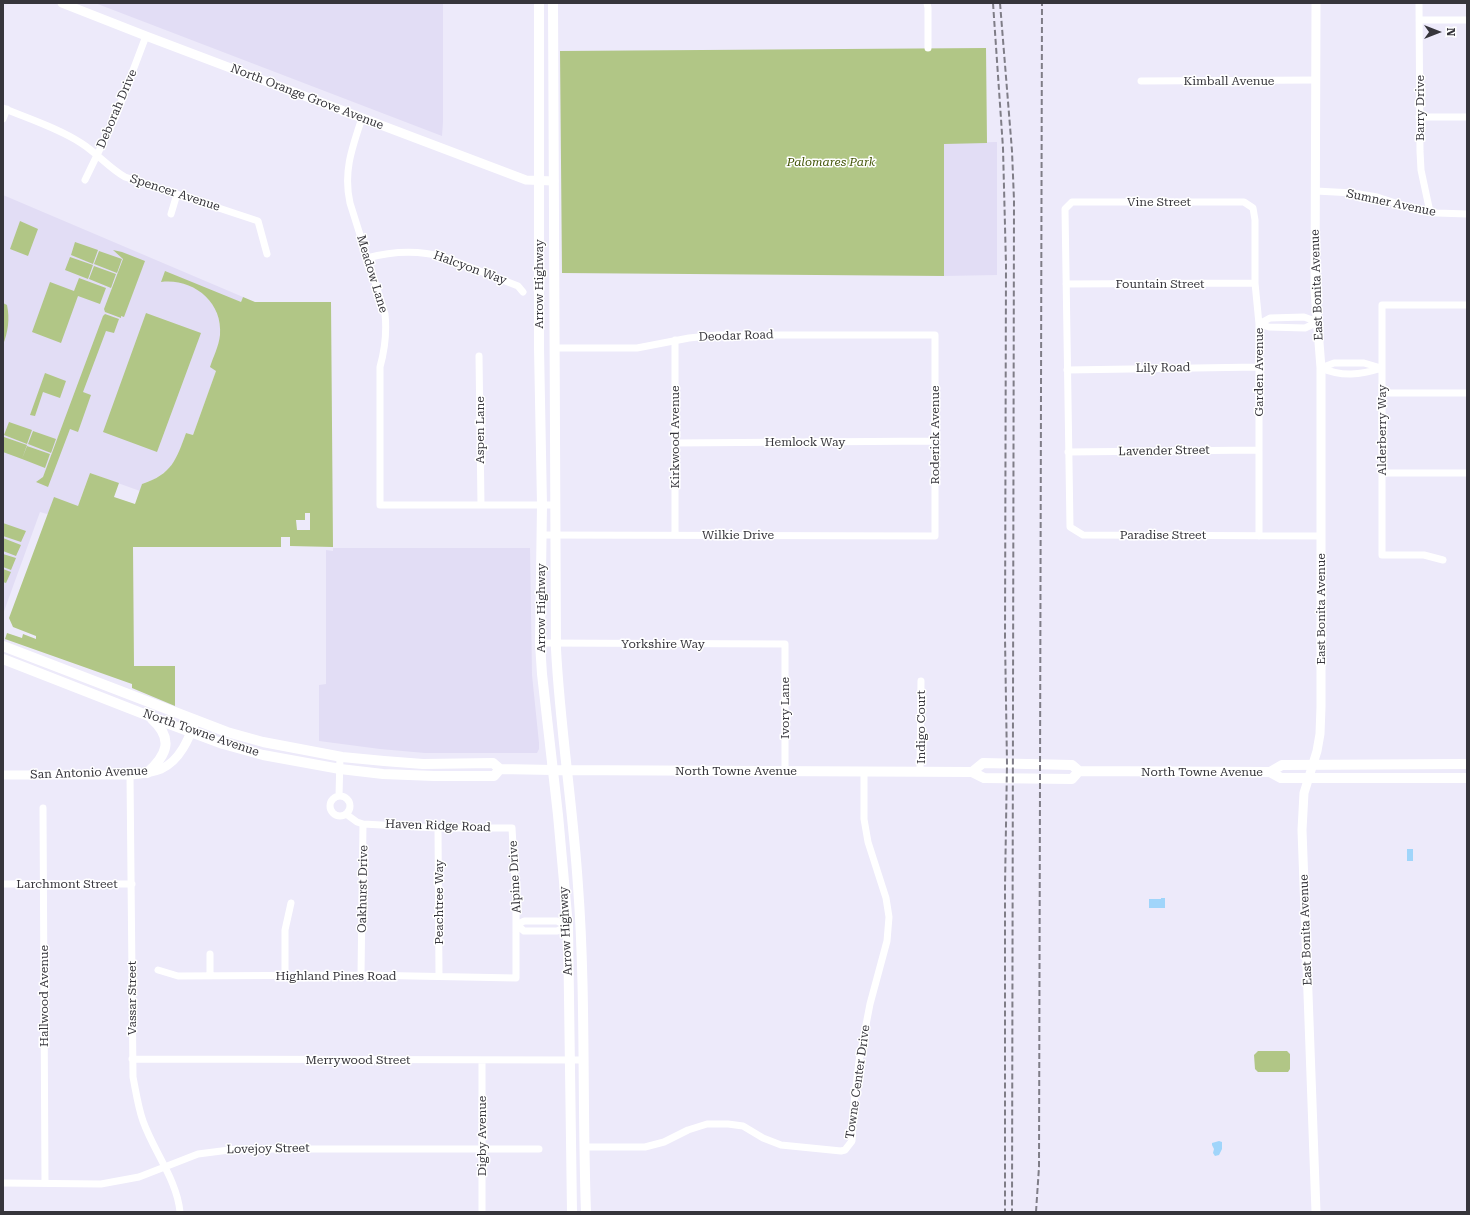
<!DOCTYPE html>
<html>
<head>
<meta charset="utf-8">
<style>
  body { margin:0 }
  #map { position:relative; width:1470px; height:1215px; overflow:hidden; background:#edeafa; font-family:"Roboto Serif",serif }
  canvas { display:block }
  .frame { position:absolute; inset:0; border:4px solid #36353b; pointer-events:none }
  .north { position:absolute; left:1418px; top:12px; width:40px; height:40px; -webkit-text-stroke:3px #fff; paint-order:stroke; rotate:90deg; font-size:11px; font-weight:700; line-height:16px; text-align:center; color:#36353b }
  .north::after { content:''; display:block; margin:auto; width:14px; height:18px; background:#36353b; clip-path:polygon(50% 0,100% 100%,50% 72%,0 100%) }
</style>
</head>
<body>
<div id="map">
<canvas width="1470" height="1215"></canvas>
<div class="frame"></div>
<div class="north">N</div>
</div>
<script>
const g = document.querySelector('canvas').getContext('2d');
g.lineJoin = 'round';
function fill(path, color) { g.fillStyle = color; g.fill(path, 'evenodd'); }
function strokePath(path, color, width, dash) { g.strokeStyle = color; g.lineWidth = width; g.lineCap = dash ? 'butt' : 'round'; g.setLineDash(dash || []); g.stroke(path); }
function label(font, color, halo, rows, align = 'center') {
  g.font = font + ' "Roboto Serif",serif'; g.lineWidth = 3; g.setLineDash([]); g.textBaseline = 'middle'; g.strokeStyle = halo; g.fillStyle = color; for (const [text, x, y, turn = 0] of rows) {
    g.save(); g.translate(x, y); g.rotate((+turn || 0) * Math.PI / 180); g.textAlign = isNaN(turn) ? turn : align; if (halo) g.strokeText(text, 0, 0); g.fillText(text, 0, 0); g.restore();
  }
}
fill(new Path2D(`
  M 95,3 L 443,3 L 443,122 L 442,136 Z
  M 997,142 L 997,275 L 944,276 L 944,143 Z
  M 3,195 L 243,297 L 193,435 L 186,433 L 178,456 L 169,469 L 155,479 L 142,484 L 140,491 L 90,473 L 78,506 L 47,514 L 40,512 L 3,614 Z
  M 333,548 L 530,548 L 532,675 L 539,743 L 539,749 L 537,753 L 425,753 L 380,749 L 319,741 L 319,685 L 326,684 L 326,550 L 333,551 Z`), '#e2ddf5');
fill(new Path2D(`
  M 986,48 L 987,143 L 944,144 L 944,276 L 562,273 L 560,51 Z
  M 20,221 L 38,229 L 28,256 L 10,249 Z
  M 75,242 L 98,250 L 93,264 L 71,255 Z
  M 113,250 L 122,252 L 145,261 L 124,317 L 121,316 L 121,318 L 105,312 L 104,309 L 123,259 Z
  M 99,251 L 122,259 L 117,273 L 94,264 Z
  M 70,257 L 93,265 L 88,279 L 65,270 Z
  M 94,266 L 116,274 L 111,288 L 89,279 Z
  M 165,271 L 241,302 L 243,297 L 255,302 L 331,302 L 333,547 L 290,546 L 290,537 L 281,537 L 281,547 L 133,547 L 134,666 L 175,666 L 175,706 L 132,688 L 132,684 L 5,639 L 7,633 L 22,638 L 23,634 L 36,639 L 36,636 L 13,627 L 9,618 L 54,497 L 78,506 L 90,473 L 119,483 L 114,497 L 135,504 L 142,484 C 172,474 176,460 186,433 L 193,435 L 216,371 L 210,367 C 213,357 219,346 220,335 C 223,301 192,278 161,282 ZM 305,513 L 310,513 L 310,530 L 297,530 L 296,520 L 305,520 Z
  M 79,278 L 106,288 L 100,304 L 78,296 L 61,343 L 32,332 L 50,282 L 74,291 Z
  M 3,303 L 7,305 C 10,319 8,332 3,345 Z
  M 146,313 L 201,333 L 157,452 L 103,432 Z
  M 105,314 L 119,319 L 114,333 L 106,331 L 83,392 L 91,395 L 78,432 L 70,429 L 48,487 L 36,482 L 43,477 L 103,316 Z
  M 45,373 L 66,381 L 60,398 L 43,392 L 35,416 L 30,415 Z
  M 9,422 L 32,430 L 27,444 L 4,435 Z
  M 33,431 L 56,439 L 51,453 L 28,444 Z
  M 4,437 L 27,445 L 22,459 L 3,452 Z
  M 27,446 L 50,454 L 45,468 L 22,459 Z
  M 3,523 L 26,531 L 21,542 L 3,536 Z
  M 3,538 L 21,545 L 16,556 L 3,551 Z
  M 3,554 L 16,558 L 11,570 L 3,567 Z
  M 3,569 L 11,572 L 6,583 L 3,582 Z
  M 1258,1051 L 1287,1051 L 1290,1054 L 1290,1069 L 1288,1072 L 1258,1072 L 1255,1069 L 1254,1055 Z`), '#b1c686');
fill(new Path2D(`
  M 1407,849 L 1413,849 L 1413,861 L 1407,861 Z
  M 1161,898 L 1165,898 L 1165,908 L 1149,908 L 1149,899 L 1161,899 Z
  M 1219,1141 L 1222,1142 L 1222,1149 L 1219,1155 L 1215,1156 L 1213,1153 L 1214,1149 L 1212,1145 L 1212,1143 Z`), '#a0d5fa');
strokePath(new Path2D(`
  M 927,3 L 928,8 L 928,48
  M 1419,3 L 1420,151 L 1421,170 L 1430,212
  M 1419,20 L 1467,20
  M 1141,81 L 1316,80
  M 3,108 C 29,119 58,128 81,143 C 97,153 109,168 125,177 L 258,221 L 267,254
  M 1419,117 L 1467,117
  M 362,118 C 352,148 343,172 350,203 L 385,314 C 387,333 385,349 380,367 L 380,505 L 556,505
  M 3,119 L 7,109
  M 85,180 L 115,118 L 146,36
  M 1316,191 L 1353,193 L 1377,197 L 1420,211 L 1437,213 L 1467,214
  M 171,214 L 177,194
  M 367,258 C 393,251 418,250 444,257 L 518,286 L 523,292
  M 1066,284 L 1255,283
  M 1304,317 L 1318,322 L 1305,328 L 1269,327 L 1259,324 L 1270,318 Z
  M 479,356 L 481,505
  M 1321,368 C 1342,377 1360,375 1382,368
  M 1321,368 L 1334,363 L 1364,363 L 1381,368
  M 1067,370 L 1259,367
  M 1382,393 L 1467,393
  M 675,443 L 935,441
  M 1068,452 L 1259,450
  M 1382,473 L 1467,473
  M 541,535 L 935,536 L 935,335 L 717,335 L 689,338 L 637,348 L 555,348
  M 675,535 L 675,340
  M 1259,536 L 1259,324 L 1255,283 L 1255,220 L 1253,208 L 1244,202 L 1072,202 L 1065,209 L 1070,527 L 1083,535 L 1321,536
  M 1443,560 L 1424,555 L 1382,555 L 1382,305 L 1467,305
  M 540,643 L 785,644 L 785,772
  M 920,772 L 921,681
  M 130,775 L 133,1077 C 136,1092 138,1107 143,1121 C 154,1152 177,1180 180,1212
  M330 806a10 10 0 1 1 20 0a10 10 0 1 1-20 0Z
  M 339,796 L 340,757
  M 43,808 L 45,1183
  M 346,814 L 357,822 L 363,824 L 361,975
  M 438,828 L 439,976
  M 3,884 L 132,884
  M 524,921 L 557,921 L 568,926 L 557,931 L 524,931 L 517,925 Z
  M 210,954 L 210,976
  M 158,970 L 178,976 L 361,975 L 516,978 L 516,898 L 512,828 L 438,828 L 363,824
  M 285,976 L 285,930 L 291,903
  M 132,1059 L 583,1060
  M 584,1147 L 645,1147 L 664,1142 L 688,1130 L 707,1124 L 728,1124 L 743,1126 L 763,1138 L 781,1145 L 841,1151 L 845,1150 L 852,1141 L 853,1112 L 859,1061 L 870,1004 L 887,941 L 889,917 L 886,898 L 868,842 L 864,819 L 864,772
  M 3,1183 L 101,1184 L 139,1177 L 198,1154 L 237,1149 L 539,1149
  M 482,1212 L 482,1060`), '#fff', 7);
strokePath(new Path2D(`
  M 62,3 L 146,36 L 526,180 L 554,181
  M 1316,3 L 1315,291 L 1321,368 L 1321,707 L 1320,734 L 1317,751 L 1304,793 L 1302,830 L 1316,1212
  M 3,775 L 130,775 C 141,774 151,773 161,769 C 180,761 189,738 196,720`), '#fff', 9);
strokePath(new Path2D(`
  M 539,3 L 539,348 L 542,505 L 540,643 L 542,674 L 558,815 L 568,926 L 572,1212
  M 553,3 L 556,649 C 560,728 573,807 578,886 C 586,994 582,1103 586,1212
  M 3,646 L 227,732 L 263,742 L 342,757 L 384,761 L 423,764 L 493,763 L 500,769 L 553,770 L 972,772 L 984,778 L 1072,779 L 1079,771
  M 3,659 L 172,725 L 223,744 L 263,755 L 340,769 L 383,774 L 434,776 L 494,776 L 500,769
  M 972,772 L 983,763 L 1072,765 L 1079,771 L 1270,772 L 1282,765 L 1467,764
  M 1270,772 L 1281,778 L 1467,778
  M 147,773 C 167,755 174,739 152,719`), '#fff', 10);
strokePath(new Path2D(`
  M 993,3 L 1003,148 L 1006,265 L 1005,638 L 1007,764 L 1005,887 L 1005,1212
  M 1000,3 L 1012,151 L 1014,200 L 1012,1212
  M 1036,1212 L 1039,1167 L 1042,3`), '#7f7d87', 2, [6, 3]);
label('12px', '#36353b', '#fff', [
  ["Kimball Avenue",1229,81],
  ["North Orange Grove Avenue",307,97,21],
  ["Barry Drive",1420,108,-90],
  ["Deborah Drive",117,109,-67],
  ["Spencer Avenue",175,193,18],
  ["Vine Street",1159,202],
  ["Sumner Avenue",1391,203,12],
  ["Halcyon Way",470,268,20],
  ["Meadow Lane",372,274,73],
  ["Arrow Highway",539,284,-90],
  ["Fountain Street",1160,284],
  ["East Bonita Avenue",1317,285,-92],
  ["Deodar Road",736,336,-2],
  ["Lily Road",1163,368,-1],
  ["Garden Avenue",1259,372,-90],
  ["Aspen Lane",480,430,-90],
  ["Alderberry Way",1382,430,-90],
  ["Roderick Avenue",935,435,-90],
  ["Kirkwood Avenue",675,437,-90],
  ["Hemlock Way",805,442],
  ["Lavender Street",1164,451,-1],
  ["Wilkie Drive",738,535],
  ["Paradise Street",1163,535],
  ["Arrow Highway",541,608,-90],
  ["East Bonita Avenue",1321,609,-90],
  ["Yorkshire Way",663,644],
  ["Ivory Lane",785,708,-90],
  ["Indigo Court",921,727,-90],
  ["North Towne Avenue",201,733,19],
  ["North Towne Avenue",736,771],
  ["North Towne Avenue",1202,772],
  ["San Antonio Avenue",89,773,-2],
  ["Haven Ridge Road",438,826,2],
  ["Alpine Drive",515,877,-93],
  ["Larchmont Street",67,884],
  ["Oakhurst Drive",363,889,-89],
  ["Peachtree Way",439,902,-90],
  ["East Bonita Avenue",1306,930,-92],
  ["Arrow Highway",566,931,-93],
  ["Highland Pines Road",336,976],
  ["Hallwood Avenue",44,996,-90],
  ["Vassar Street",132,998,-90],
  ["Merrywood Street",358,1060],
  ["Towne Center Drive",858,1082,-82],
  ["Digby Avenue",482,1136,-90],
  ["Lovejoy Street",268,1149,-1]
]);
label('italic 12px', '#445609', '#fff', [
  ["Palomares Park",831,162]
]);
</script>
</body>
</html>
